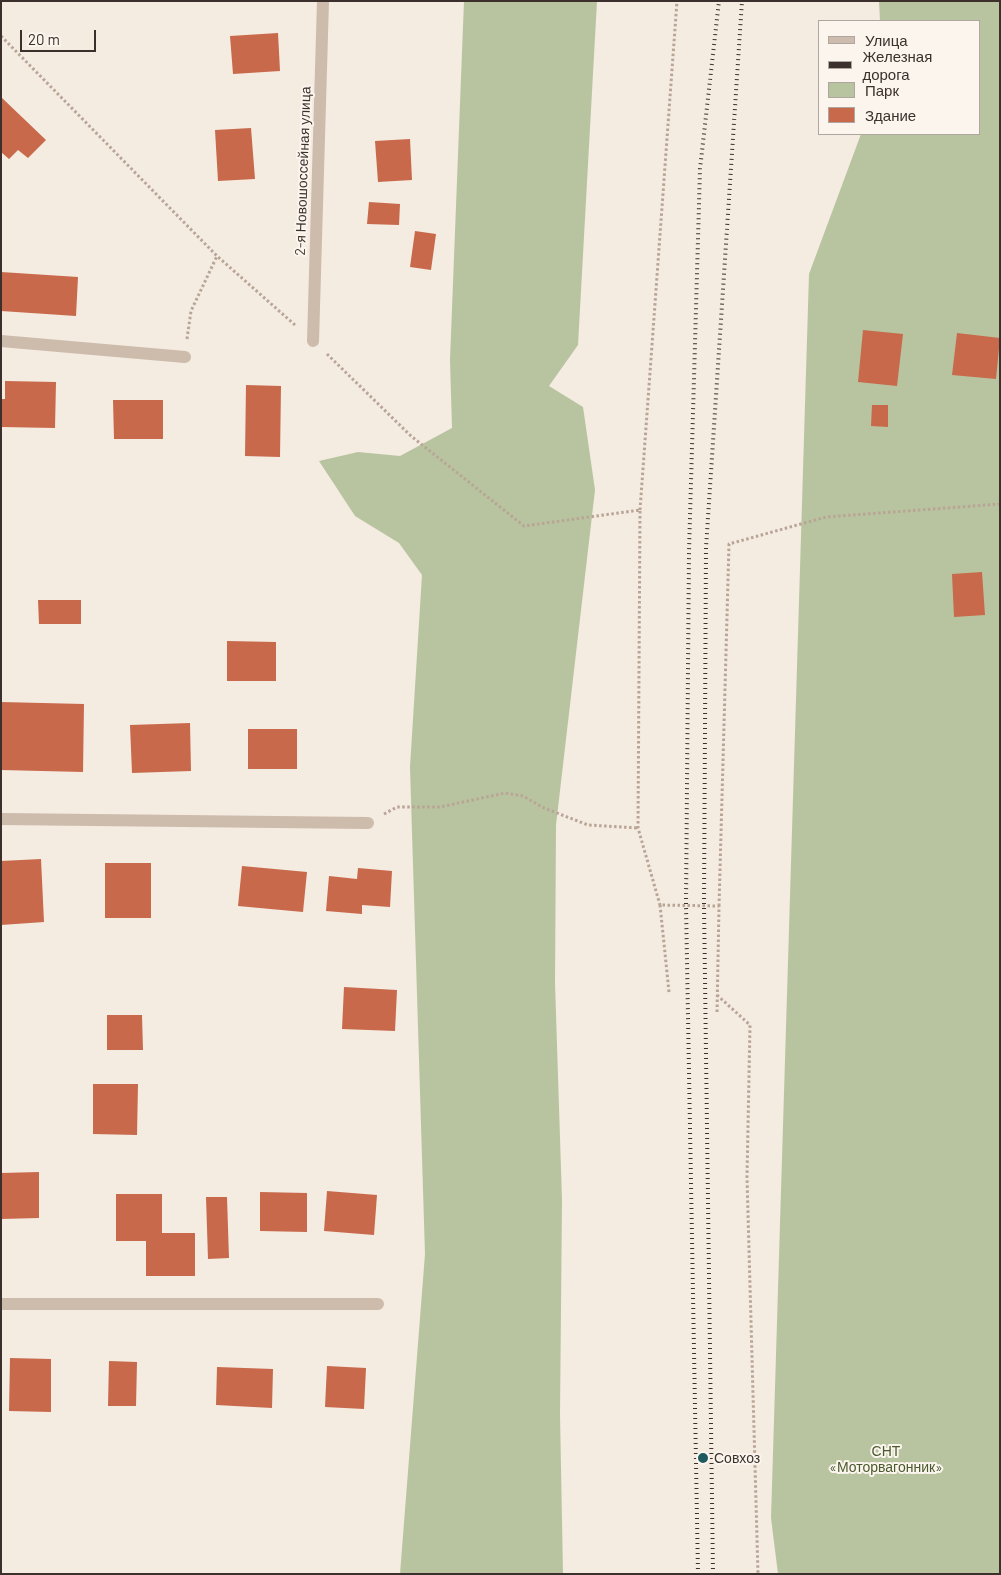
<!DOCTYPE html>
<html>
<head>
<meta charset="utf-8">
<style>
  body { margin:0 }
  #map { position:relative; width:1001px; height:1575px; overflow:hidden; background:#f4ebe1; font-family:Barlow,sans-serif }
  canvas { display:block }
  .frame { position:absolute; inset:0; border:2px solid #3b302b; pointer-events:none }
  .legend { position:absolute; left:818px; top:20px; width:162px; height:115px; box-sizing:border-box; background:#fbf5ee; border:1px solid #aea6a0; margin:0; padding:6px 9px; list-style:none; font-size:15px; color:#3b302b }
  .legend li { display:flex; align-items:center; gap:10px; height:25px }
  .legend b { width:25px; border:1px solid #aea6a0 }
  .scale { position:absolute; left:20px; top:30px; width:76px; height:22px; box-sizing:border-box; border:2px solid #3b302b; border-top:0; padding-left:6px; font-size:15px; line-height:18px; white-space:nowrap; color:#3b302b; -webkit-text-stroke:4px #fbf5ee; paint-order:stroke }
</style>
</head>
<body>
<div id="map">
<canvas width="1001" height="1575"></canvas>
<div class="frame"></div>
<ul class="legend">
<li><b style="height:6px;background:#cdbbac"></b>Улица</li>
<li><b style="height:6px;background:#3b302b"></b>Железная дорога</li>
<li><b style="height:14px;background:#b8c4a0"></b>Парк</li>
<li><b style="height:14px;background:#c8694b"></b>Здание</li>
</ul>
<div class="scale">20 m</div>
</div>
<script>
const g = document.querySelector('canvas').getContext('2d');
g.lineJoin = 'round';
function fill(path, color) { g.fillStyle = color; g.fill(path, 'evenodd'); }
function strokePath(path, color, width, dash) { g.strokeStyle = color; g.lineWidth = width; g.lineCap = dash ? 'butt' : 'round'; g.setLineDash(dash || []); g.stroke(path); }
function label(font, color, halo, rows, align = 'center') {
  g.font = font + ' Barlow,sans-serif'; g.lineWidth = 4; g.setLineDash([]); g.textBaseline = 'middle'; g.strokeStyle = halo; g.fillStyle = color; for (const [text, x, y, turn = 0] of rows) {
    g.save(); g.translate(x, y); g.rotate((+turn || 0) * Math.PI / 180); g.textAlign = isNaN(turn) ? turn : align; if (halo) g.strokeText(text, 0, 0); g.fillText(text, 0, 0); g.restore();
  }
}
fill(new Path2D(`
  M 464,1 L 597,1 L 578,345 L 549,386 L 583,407 L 595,490 L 556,825 L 555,983 L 562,1200 L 560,1414 L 563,1574 L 400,1574 L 425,1254 L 410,767 L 422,575 L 399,543 L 355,516 L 319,461 L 358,452 L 400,456 L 452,428 L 450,360 Z
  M 879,1 L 1000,1 L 1000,1574 L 778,1574 L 771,1518 L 809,274 L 861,134 L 980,134 L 980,21 L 880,21 Z`), '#b8c4a0');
fill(new Path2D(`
  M 278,33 L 280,71 L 233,74 L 230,36 Z
  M 1,97 L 46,140 L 28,158 L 18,150 L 9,159 L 1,152 Z
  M 251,128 L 255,179 L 218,181 L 215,130 Z
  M 410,139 L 412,180 L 378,182 L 375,141 Z
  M 369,202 L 400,204 L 399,225 L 367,224 Z
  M 415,231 L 436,234 L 431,270 L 410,267 Z
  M 1,272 L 78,277 L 76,316 L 1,311 Z
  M 863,330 L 903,334 L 897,386 L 858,382 Z
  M 957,333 L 1000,338 L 996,379 L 952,375 Z
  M 5,381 L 56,382 L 55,428 L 1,427 L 1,399 L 5,399 Z
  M 246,385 L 281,386 L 280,457 L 245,456 Z
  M 113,400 L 163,400 L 163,439 L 114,439 Z
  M 872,405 L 888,405 L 888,427 L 871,426 Z
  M 982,572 L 985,615 L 954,617 L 952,574 Z
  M 38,600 L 81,600 L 81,624 L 39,624 Z
  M 227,641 L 276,642 L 276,681 L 227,681 Z
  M 1,702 L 84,704 L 83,772 L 1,770 Z
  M 190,723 L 191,771 L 132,773 L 130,725 Z
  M 248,729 L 297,729 L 297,769 L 248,769 Z
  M 41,859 L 44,922 L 1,925 L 1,861 Z
  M 105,863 L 151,863 L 151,918 L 105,918 Z
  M 242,866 L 307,872 L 303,912 L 238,906 Z
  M 358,868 L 392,871 L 390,907 L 362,905 L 362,914 L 326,911 L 329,876 L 357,879 Z
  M 344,987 L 397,990 L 395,1031 L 342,1029 Z
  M 107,1015 L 142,1015 L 143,1050 L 107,1050 Z
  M 93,1084 L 138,1084 L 137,1135 L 93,1134 Z
  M 39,1172 L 39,1218 L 1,1219 L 1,1173 Z
  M 327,1191 L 377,1195 L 374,1235 L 324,1231 Z
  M 260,1192 L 307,1193 L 307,1232 L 260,1231 Z
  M 116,1194 L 162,1194 L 162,1233 L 195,1233 L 195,1276 L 146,1276 L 146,1241 L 116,1241 Z
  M 206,1197 L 227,1197 L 229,1258 L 208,1259 Z
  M 10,1358 L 51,1359 L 51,1412 L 9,1411 Z
  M 109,1361 L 137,1362 L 136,1406 L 108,1406 Z
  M 327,1366 L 366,1368 L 364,1409 L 325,1407 Z
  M 217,1367 L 273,1369 L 272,1408 L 216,1405 Z`), '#c8694b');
strokePath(new Path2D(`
  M 1,36 L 217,256 L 295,325
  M 187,339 L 191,311 L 217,256
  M 327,354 L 411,436 L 524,526 L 640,510 L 638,828 L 660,905
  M 640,510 L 677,1
  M 384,814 L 397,807 L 440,807 L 505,793 L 523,796 L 544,808 L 588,825 L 638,828
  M 719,906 L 729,544 L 826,517 L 1000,504
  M 669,992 L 660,905 L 719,906 L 717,1013
  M 717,995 L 750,1025 L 747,1177 L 758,1574`), '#b9a596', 3, [2.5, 2.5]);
strokePath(new Path2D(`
  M 1,341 L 185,357
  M 313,341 L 323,1
  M 1,819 L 368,823
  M 1,1304 L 378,1304`), '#cdbbac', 12);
strokePath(new Path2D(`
  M 698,1574 L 686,905 L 689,552 L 700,169 L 719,1
  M 713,1574 L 704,905 L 706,548 L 742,1`), '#3b302b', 4, [1, 4]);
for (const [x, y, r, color] of [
  [703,1458,6,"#1f5a5e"]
]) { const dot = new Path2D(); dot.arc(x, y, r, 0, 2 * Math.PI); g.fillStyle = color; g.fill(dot); strokePath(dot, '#fbf5ee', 2); }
label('14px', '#3b302b', '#fbf5ee', [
  ["2-я Новошоссейная улица",303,171,-88]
]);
label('14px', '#4a5a2e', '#fbf5ee', [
  ["СНТ",886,1451],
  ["«Моторвагонник»",886,1467]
]);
label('14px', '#3b302b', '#fbf5ee', [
  ["Совхоз",714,1458]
], 'left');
</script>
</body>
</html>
